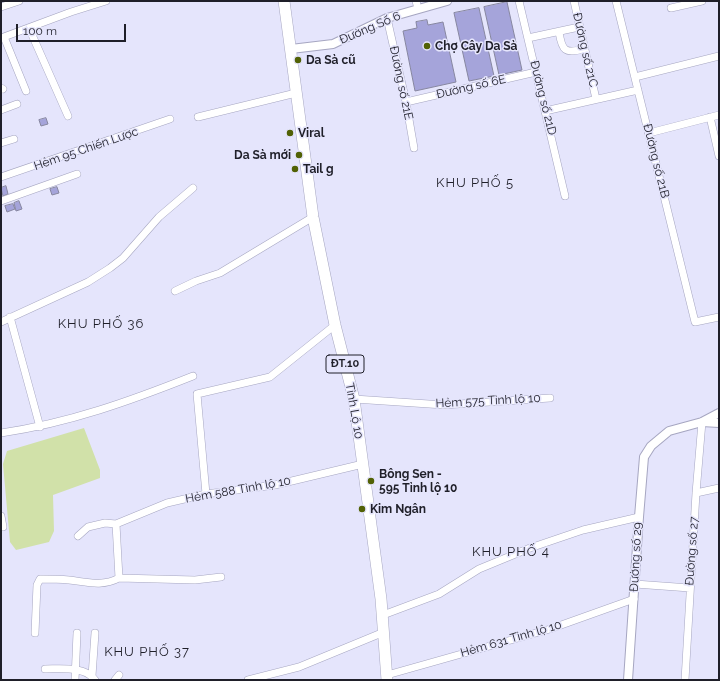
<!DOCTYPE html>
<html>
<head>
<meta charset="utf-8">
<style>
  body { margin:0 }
  #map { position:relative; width:720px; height:681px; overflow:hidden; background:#e5e5fc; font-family:Raleway,sans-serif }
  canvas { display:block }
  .frame { position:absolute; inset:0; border:2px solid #1f1f29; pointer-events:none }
  .scale { position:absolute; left:16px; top:24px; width:110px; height:18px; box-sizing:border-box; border:2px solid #1f1f29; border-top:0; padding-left:5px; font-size:12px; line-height:14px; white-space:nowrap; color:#1f1f29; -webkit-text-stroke:3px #e5e5fc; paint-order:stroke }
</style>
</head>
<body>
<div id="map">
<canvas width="720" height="681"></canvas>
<div class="frame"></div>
<div class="scale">100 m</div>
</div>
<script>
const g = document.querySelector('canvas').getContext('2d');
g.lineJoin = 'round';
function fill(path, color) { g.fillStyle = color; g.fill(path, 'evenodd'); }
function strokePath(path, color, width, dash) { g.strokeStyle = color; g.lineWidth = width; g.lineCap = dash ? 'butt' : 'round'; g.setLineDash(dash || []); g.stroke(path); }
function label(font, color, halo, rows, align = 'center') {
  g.font = font + ' Raleway,sans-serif'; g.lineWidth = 3; g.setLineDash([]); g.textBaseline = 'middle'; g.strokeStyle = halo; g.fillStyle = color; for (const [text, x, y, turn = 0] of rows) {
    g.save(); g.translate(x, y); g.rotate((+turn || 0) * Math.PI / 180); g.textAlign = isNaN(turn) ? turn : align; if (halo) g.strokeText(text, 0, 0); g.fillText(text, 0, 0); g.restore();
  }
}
fill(new Path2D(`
  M 84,428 L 100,470 L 100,478 L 53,495 L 54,531 L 49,542 L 16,550 L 10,542 L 3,464 L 7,451 Z`), '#d1e1a9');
const building = new Path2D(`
  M 507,2 L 522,70 L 499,75 L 484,7 Z
  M 479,8 L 494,76 L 469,81 L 454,13 Z
  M 427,20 L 428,25 L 443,22 L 456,82 L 415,91 L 403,31 L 417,28 L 416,22 Z
  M 46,118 L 48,124 L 41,126 L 39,120 Z
  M 6,186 L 8,194 L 3,196 L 1,188 Z
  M 57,187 L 59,193 L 52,195 L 50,189 Z
  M 19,201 L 22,209 L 16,211 L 14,203 Z
  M 13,204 L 15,209 L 7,212 L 5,206 Z`);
fill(building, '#a5a4da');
strokePath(building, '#8787a0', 1);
const minor = new Path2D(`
  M 416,1 L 418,9
  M 519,1 L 565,196
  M 574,1 L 596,99
  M 616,1 L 695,322 L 719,317
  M 1,7 L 19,1
  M 671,8 L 702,1
  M 387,18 L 406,102 L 414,148
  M 29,28 L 68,116
  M 559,32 C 562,51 565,54 584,49
  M 4,37 L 26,91
  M 1,38 L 71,12 L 106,1
  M 528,38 L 579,27
  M 635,77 L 719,56
  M 1,88 L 3,89
  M 406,102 L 536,72
  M 1,110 L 17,104
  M 545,111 L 638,90
  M 198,117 L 296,93
  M 710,117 L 719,156
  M 649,133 L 719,115
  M 1,143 L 14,139
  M 1,177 L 170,119
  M 1,201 L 77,174
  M 175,291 L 196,281 L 220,273 L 313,217
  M 10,317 L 40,427
  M 1,322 L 88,282 L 110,268 L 123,258 L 159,217 L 193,188
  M 354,399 L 444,405 L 550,398
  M 1,433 C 69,423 130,401 193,376
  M 696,493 L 719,488
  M 206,494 L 197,394 L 270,377 L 335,325
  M 1,516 L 3,527
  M 116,524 L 119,578
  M 78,536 L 88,527 L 105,523 L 116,524 L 167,503 L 206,494 L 275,485 L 363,464
  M 635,584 L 690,588
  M 383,615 L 439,594 L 479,569 L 530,548 L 583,530 L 639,517
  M 35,633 L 37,585 L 40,579 C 50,579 59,579 69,580 C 87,582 102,587 119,578 L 195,580 L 221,577
  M 45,669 C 61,669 85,666 95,680
  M 387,675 L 550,629 L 634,599
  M 92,676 L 95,633
  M 75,680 L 77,633
  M 115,680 L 119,675
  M 248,680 L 299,667 L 384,632
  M 685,680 L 696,493 L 702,422`);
const tertiary = new Path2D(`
  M 291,49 L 333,44 L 387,18 L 447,1
  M 702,422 L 719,423
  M 628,680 L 639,517 L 644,457 L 651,446 L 669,431 L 702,422 L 719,413`);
const primary = new Path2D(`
  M 284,1 L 313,217 L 335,325 L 354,399 L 381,599 L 387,680`);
strokePath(minor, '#a6a6c1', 8);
strokePath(tertiary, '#a6a6c1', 10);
strokePath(primary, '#a6a6c1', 12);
strokePath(minor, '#fff', 7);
strokePath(tertiary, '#fff', 8);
strokePath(primary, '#fff', 11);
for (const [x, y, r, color] of [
  [427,46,4,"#516105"],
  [298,60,4,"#516105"],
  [290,133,4,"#516105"],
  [299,155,4,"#516105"],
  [295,169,4,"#516105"],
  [371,481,4,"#516105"],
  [362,509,4,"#516105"]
]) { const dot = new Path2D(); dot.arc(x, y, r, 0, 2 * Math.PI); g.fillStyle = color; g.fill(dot); strokePath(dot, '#e5e5fc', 1.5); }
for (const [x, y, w] of [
  [345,364,38]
]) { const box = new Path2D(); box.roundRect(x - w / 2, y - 9, w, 18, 3); g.fillStyle = '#e5e5fc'; g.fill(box); strokePath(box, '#1f1f29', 1); }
label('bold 11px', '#1f1f29', null, [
  ["ĐT.10",345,364]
]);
label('12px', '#1f1f29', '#e5e5fc', [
  ["Đường Số 6",370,28,-23],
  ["Đường số 21C",585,50,77],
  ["Đường số 21E",401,83,78],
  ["Đường số 6E",471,87,-13],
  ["Đường số 21D",543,98,76],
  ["Hẻm 95 Chiến Lược",86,149,-19],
  ["Đường số 21B",656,161,76],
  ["Hẻm 575 Tỉnh lộ 10",488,401,-3],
  ["Tỉnh Lộ 10",354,411,80],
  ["Hẻm 588 Tỉnh lộ 10",238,490,-10],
  ["Đường số 27",692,551,-86],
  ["Đường số 29",636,557,-87],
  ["Hẻm 631 Tỉnh lộ 10",511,639,-16]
]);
label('bold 12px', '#1f1f29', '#e5e5fc', [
  ["Chợ Cây Da Sà",435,46],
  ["Da Sà cũ",306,60],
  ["Viral",298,133],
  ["Da Sà mới",291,155,"right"],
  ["Tail g",303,169],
  ["Bông Sen -",379,474],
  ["595 Tỉnh lộ 10",379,488],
  ["Kim Ngân",370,509]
], 'left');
g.letterSpacing = '1px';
label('13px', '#1f1f29', '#e5e5fc', [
  ["KHU PHỐ 5",475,183],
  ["KHU PHỐ 36",101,324],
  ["KHU PHỐ 4",511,552],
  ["KHU PHỐ 37",147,652]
]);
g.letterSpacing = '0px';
</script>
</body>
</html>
